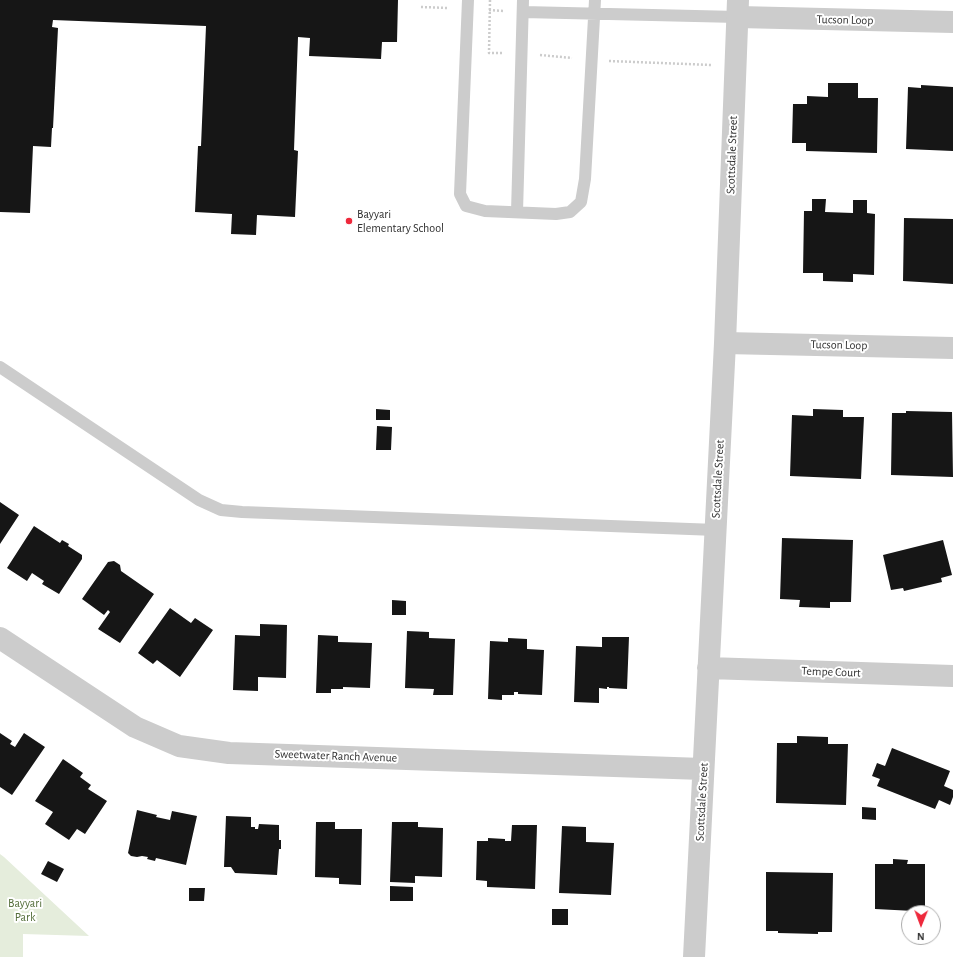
<!DOCTYPE html>
<html>
<head>
<meta charset="utf-8">
<style>
  body { margin:0 }
  #map { position:relative; width:953px; height:957px; overflow:hidden; background:#fff; font-family:"Alegreya Sans",sans-serif }
  canvas { display:block }
  .north { position:absolute; left:901px; top:905px; width:40px; height:40px; box-sizing:border-box; background:#fff; border:1px solid #acacac; border-radius:50%; rotate:181deg; font-size:11px; font-weight:700; line-height:16px; text-align:center; color:#2f2f2f }
  .north::after { content:''; display:block; margin:auto; width:14px; height:18px; background:#ee283b; clip-path:polygon(50% 0,100% 100%,50% 72%,0 100%) }
</style>
</head>
<body>
<div id="map">
<canvas width="953" height="957"></canvas>
<div class="north">N</div>
</div>
<script>
const g = document.querySelector('canvas').getContext('2d');
g.lineJoin = 'round';
function fill(path, color) { g.fillStyle = color; g.fill(path, 'evenodd'); }
function strokePath(path, color, width, dash) { g.strokeStyle = color; g.lineWidth = width; g.lineCap = dash ? 'butt' : 'round'; g.setLineDash(dash || []); g.stroke(path); }
function label(font, color, halo, rows, align = 'center') {
  g.font = font + ' "Alegreya Sans",sans-serif'; g.lineWidth = 4; g.setLineDash([]); g.textBaseline = 'middle'; g.strokeStyle = halo; g.fillStyle = color; for (const [text, x, y, turn = 0] of rows) {
    g.save(); g.translate(x, y); g.rotate((+turn || 0) * Math.PI / 180); g.textAlign = isNaN(turn) ? turn : align; if (halo) g.strokeText(text, 0, 0); g.fillText(text, 0, 0); g.restore();
  }
}
fill(new Path2D(`
  M 0,854 L 4,857 L 89,936 L 23,934 L 23,957 L 0,957 Z`), '#e5eddc');
fill(new Path2D(`
  M 0,0 L 398,0 L 397,42 L 382,42 L 381,59 L 309,56 L 310,38 L 298,37 L 294,150 L 298,151 L 295,217 L 257,215 L 256,235 L 231,234 L 232,214 L 195,212 L 198,146 L 201,146 L 206,26 L 53,20 L 52,27 L 58,28 L 53,128 L 52,128 L 51,147 L 33,146 L 30,213 L 0,212 Z
  M 828,83 L 858,83 L 858,98 L 878,98 L 877,153 L 806,151 L 806,143 L 792,143 L 793,104 L 807,104 L 807,96 L 828,97 Z
  M 921,85 L 953,87 L 953,151 L 906,149 L 908,87 L 921,88 Z
  M 812,199 L 826,199 L 825,212 L 853,213 L 853,200 L 867,200 L 867,213 L 875,214 L 874,275 L 853,274 L 853,282 L 823,281 L 823,273 L 803,273 L 804,211 L 812,211 Z
  M 904,218 L 953,219 L 953,284 L 903,281 Z
  M 376,409 L 390,410 L 390,420 L 376,420 Z
  M 813,409 L 843,410 L 843,417 L 864,417 L 861,479 L 790,476 L 792,415 L 813,416 Z
  M 906,411 L 952,412 L 953,477 L 891,475 L 892,413 L 906,413 Z
  M 377,426 L 392,427 L 391,450 L 376,450 Z
  M 0,502 L 19,515 L 0,544 Z
  M 34,526 L 60,543 L 62,540 L 69,544 L 68,546 L 82,555 L 82,559 L 59,594 L 42,584 L 44,581 L 32,573 L 27,581 L 7,568 Z
  M 782,538 L 853,540 L 851,602 L 830,602 L 830,608 L 799,607 L 800,600 L 780,599 Z
  M 943,540 L 952,575 L 941,578 L 942,582 L 904,591 L 903,588 L 891,590 L 883,555 Z
  M 114,561 L 120,565 L 121,571 L 154,594 L 120,643 L 98,629 L 110,612 L 108,610 L 104,615 L 82,599 L 108,562 Z
  M 392,600 L 406,601 L 406,615 L 392,615 Z
  M 170,608 L 191,623 L 195,618 L 213,630 L 180,677 L 157,660 L 153,664 L 138,653 Z
  M 260,624 L 287,625 L 286,678 L 258,677 L 258,691 L 233,690 L 235,635 L 260,636 Z
  M 407,631 L 429,632 L 429,638 L 455,639 L 453,695 L 433,695 L 434,689 L 405,688 Z
  M 318,635 L 338,636 L 338,642 L 372,643 L 370,688 L 343,687 L 343,689 L 331,689 L 331,693 L 316,693 Z
  M 602,637 L 629,637 L 627,689 L 609,688 L 609,687 L 607,687 L 607,689 L 599,688 L 599,703 L 574,702 L 576,646 L 602,647 Z
  M 508,638 L 527,639 L 527,649 L 544,650 L 542,695 L 518,694 L 518,692 L 514,692 L 514,695 L 502,695 L 502,700 L 488,699 L 490,641 L 508,642 Z
  M 0,733 L 12,741 L 10,744 L 15,747 L 24,733 L 45,747 L 12,795 L 0,787 Z
  M 797,736 L 828,737 L 828,744 L 848,744 L 846,805 L 776,803 L 777,743 L 797,743 Z
  M 892,748 L 950,771 L 944,786 L 953,790 L 953,797 L 950,805 L 939,800 L 935,809 L 877,786 L 880,779 L 872,776 L 877,763 L 885,766 Z
  M 63,759 L 83,773 L 80,777 L 91,785 L 88,789 L 107,801 L 85,834 L 77,829 L 69,840 L 45,824 L 53,812 L 35,801 Z
  M 862,807 L 876,808 L 876,820 L 862,819 Z
  M 137,810 L 157,815 L 156,817 L 170,820 L 172,811 L 197,816 L 186,865 L 156,858 L 155,861 L 147,859 L 148,857 L 142,856 L 137,857 L 131,856 L 128,853 Z
  M 226,816 L 251,817 L 251,827 L 255,827 L 255,829 L 258,829 L 259,824 L 279,825 L 279,840 L 281,840 L 281,849 L 279,849 L 277,875 L 235,873 L 231,867 L 224,867 Z
  M 316,822 L 335,822 L 335,829 L 362,829 L 361,885 L 339,884 L 339,878 L 315,877 Z
  M 392,822 L 418,822 L 418,827 L 443,828 L 442,877 L 415,876 L 415,883 L 390,882 Z
  M 512,825 L 537,825 L 535,889 L 487,887 L 487,881 L 476,880 L 477,841 L 488,841 L 488,838 L 505,839 L 505,841 L 511,841 Z
  M 562,826 L 586,827 L 586,842 L 614,843 L 611,895 L 559,893 Z
  M 893,859 L 908,860 L 907,864 L 925,864 L 925,909 L 914,909 L 914,911 L 875,909 L 875,864 L 893,864 Z
  M 48,861 L 64,869 L 57,882 L 41,874 Z
  M 766,872 L 833,873 L 832,932 L 818,932 L 818,934 L 778,933 L 778,931 L 766,931 Z
  M 390,886 L 413,887 L 413,901 L 390,901 Z
  M 189,888 L 205,888 L 204,901 L 189,901 Z
  M 552,909 L 568,909 L 568,925 L 552,925 Z`), '#161616');
strokePath(new Path2D(`
  M 490,0 L 489,53 L 503,53
  M 421,7 L 448,8
  M 489,10 L 504,11
  M 540,55 L 572,58
  M 609,61 L 712,65`), '#ccc', 2.5, [2, 2]);
strokePath(new Path2D(`
  M 468,0 L 460,194 L 466,206 L 485,211 L 556,214 L 570,212 L 581,202 L 585,179 L 595,0
  M 523,12 L 738,17
  M 517,212 L 523,0
  M 0,367 L 199,500 L 221,510 L 242,512 L 716,530`), '#ccc', 12);
strokePath(new Path2D(`
  M 738,17 L 953,22
  M 725,343 L 953,348
  M 0,638 L 135,727 L 179,746 L 229,753 L 703,769
  M 708,668 L 953,676
  M 694,957 L 725,343 L 738,0`), '#ccc', 22);
for (const [x, y, r, color] of [
  [349,221,4,"#ee283b"]
]) { const dot = new Path2D(); dot.arc(x, y, r, 0, 2 * Math.PI); g.fillStyle = color; g.fill(dot); strokePath(dot, '#fff', 1.5); }
label('12px', '#2f2f2f', '#fff', [
  ["Tucson Loop",845,20,1],
  ["Scottsdale Street",732,155,-88],
  ["Tucson Loop",839,345,1],
  ["Scottsdale Street",718,479,-87],
  ["Tempe Court",831,672,2],
  ["Sweetwater Ranch Avenue",336,756,2],
  ["Scottsdale Street",702,802,-87]
]);
label('12px', '#2f2f2f', '#fff', [
  ["Bayyari",357,214],
  ["Elementary School",357,228]
], 'left');
label('12px', '#536d39', '#fff', [
  ["Bayyari",25,903],
  ["Park",25,917]
]);
</script>
</body>
</html>
